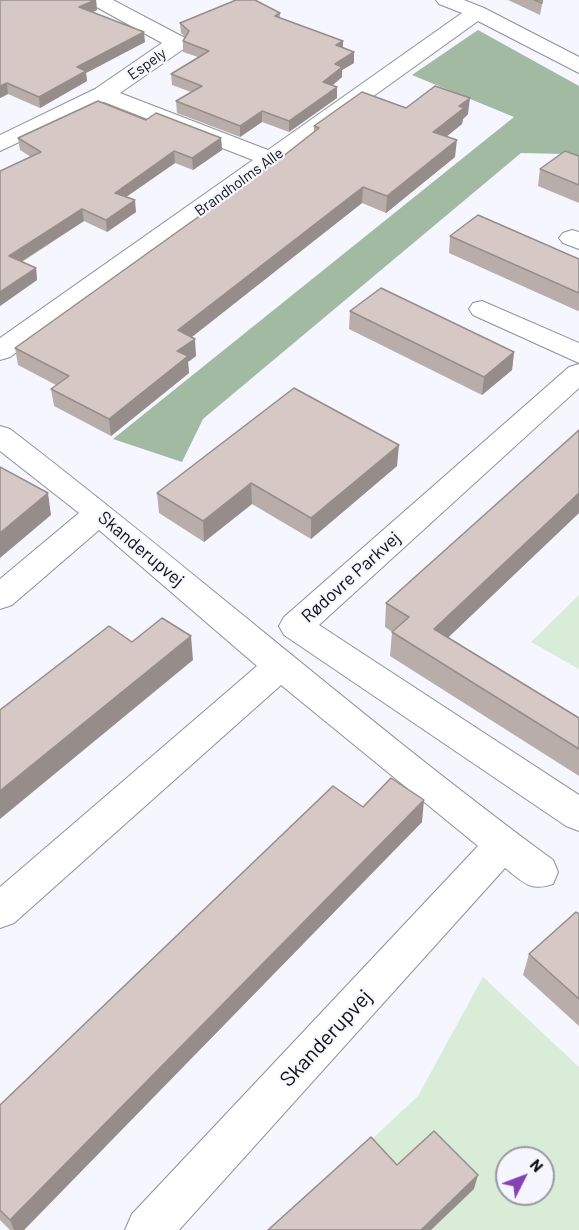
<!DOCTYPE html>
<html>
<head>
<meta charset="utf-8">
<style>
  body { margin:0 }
  #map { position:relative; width:579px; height:1230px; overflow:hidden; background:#f5f6ff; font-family:Barlow,sans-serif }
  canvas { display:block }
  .north { position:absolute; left:495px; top:1146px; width:60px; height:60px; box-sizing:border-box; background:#f5f6ff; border:2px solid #999aa1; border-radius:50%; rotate:48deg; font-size:16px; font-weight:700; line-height:24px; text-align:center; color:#0f0f13 }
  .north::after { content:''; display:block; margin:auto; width:21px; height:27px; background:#8642b5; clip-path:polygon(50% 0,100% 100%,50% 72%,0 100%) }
</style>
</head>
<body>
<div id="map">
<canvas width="579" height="1230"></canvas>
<div class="north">N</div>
</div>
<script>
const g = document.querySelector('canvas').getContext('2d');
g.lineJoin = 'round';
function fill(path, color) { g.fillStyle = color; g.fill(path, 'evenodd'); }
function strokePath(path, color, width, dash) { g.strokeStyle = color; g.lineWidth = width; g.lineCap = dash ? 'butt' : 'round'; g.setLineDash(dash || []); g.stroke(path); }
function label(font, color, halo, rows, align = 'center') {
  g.font = font + ' Barlow,sans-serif'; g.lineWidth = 4.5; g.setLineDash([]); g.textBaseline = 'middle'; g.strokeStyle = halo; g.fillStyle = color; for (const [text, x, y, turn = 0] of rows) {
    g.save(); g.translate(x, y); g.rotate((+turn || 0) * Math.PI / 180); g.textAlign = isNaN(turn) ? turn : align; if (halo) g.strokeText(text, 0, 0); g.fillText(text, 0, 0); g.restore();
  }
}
fill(new Path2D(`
  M 579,595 L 579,669 L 531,642 Z
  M 483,977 L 579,1067 L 579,1230 L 275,1230 L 418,1096 ZM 507,1158 L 543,1158 L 543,1194 L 507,1194 Z`), '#d8ecd8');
fill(new Path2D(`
  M 478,30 L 579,86 L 579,159 L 567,154 L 521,153 L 203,419 L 182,462 L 113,439 L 514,117 L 412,75 Z`), '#a2b9a2');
const minor = new Path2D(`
  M 88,0 L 113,0 L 185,38 L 188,43 L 185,48 L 120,93 L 268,150 L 462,13 L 439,4 L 436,0 L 464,0 L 484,8 L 579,57 L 579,73 L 478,21 L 10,357 L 0,360 L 0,338 L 253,160 L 104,102 L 0,151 L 0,135 L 95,89 L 162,43 L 91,4 Z
  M 572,230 L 579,232 L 579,249 L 563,243 L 559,238 L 563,233 Z
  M 482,301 L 579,343 L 579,363 L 473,315 L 469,309 L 473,303 Z
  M 579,364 L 579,388 L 319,625 L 579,795 L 579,831 L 566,826 L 284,635 L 279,626 L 284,617 L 569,367 Z
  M 0,426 L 10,429 C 194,570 367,723 553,860 L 558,872 L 553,884 C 530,892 523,882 505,868 L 179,1230 L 125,1230 L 132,1214 L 478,846 L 281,685 L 14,923 L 0,928 L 0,887 L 257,666 L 99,530 L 12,605 L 0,609 L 0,579 L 79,513 L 0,451 Z`);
strokePath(minor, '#8f909a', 2);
fill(minor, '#fff');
fill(new Path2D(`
  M 0,0 L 96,0 L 97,10 L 93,12 L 145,42 L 86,73 L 87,81 L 40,108 L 8,94 L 0,98 Z
  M 508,0 L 543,0 L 540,15 Z
  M 280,13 L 280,18 L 343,48 L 354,52 L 354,63 L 342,70 L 342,77 L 332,86 L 337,98 L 289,132 L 262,122 L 240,137 L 177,113 L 176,101 L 191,92 L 172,85 L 171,74 L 198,57 L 183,52 L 183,41 L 185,37 L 181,33 L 180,23 Z
  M 406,108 L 468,114 L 463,119 L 462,124 L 446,137 L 455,157 L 386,213 L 362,203 L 192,337 L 196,356 L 188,362 L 189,373 L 111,436 L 54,406 L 51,389 L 56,385 L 18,365 L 15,348 L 282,157 L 314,132 L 314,126 Z
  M 146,120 L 221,138 L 222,150 L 193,170 L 175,163 L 126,197 L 136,212 L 107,232 L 84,221 L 22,262 L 36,268 L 37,280 L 0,306 L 31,157 L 20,150 L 18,138 Z
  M 579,156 L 579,203 L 538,186 L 540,169 Z
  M 450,236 L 579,259 L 579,311 L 578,311 L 449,253 Z
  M 350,311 L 514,352 L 512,370 L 482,395 L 349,329 Z
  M 579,430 L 579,513 L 448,637 L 579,718 L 579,776 L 390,656 L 392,632 L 385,627 L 386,603 Z
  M 397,466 L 311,539 L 252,504 L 204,542 L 159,513 L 157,493 Z
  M 363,807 L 422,822 L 24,1230 L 10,1230 L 0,1220 L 0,1105 Z
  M 579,914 L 579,1026 L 523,975 L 529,954 Z`), '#b8ada9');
fill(new Path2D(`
  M 96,0 L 97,10 L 80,17 L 79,7 Z
  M 144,32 L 145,42 L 86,73 L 87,81 L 40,108 L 39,97 L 77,67 Z
  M 343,41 L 343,52 L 336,45 Z
  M 354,52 L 354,63 L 342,70 L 342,77 L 323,93 L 323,82 L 335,64 Z
  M 7,83 L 8,94 L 0,98 L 0,86 Z
  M 337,87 L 337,98 L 289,132 L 289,121 Z
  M 470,98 L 468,114 L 463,119 L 462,124 L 432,148 L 433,132 L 459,106 Z
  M 262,111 L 262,122 L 240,137 L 240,126 Z
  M 221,138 L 222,150 L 193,170 L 192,158 Z
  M 457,140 L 455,157 L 386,213 L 387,196 Z
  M 174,151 L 175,163 L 116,204 L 115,193 Z
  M 363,187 L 362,203 L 179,347 L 178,330 Z
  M 135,200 L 136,212 L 107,232 L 106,220 Z
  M 82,209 L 84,221 L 11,268 L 9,256 Z
  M 36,268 L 37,280 L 0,306 L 0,292 Z
  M 195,339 L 196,356 L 188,362 L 189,373 L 111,436 L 109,419 L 177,351 Z
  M 514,352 L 512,370 L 482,395 L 484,377 Z
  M 399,445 L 397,466 L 311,539 L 311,518 Z
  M 251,483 L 252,504 L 204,542 L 203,521 Z
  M 48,493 L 51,515 L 0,558 L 0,533 Z
  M 579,493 L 579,513 L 432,653 L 434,629 Z
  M 191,636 L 193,660 L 0,819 L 0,791 Z
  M 424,800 L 422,822 L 24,1230 L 14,1230 L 10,1220 Z
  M 478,1175 L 474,1189 L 431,1230 L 421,1230 Z`), '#968d8a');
const building = new Path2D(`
  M 0,0 L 95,0 L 79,7 L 144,32 L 77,67 L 86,71 L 39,97 L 7,83 L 0,86 Z
  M 236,0 L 255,0 L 280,13 L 275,16 L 343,41 L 336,45 L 354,52 L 335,64 L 342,67 L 323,82 L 337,87 L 289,121 L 262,111 L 240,126 L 176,101 L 202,86 L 171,74 L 209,51 L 183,41 L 189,31 L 180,23 Z
  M 534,0 L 542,0 L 542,3 Z
  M 435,86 L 470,98 L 459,106 L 464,108 L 433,132 L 457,140 L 387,196 L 363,187 L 178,330 L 195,339 L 177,351 L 188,356 L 109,419 L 51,389 L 69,376 L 15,348 L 282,157 L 319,128 L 314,126 L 362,92 L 406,108 Z
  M 98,101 L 146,120 L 156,113 L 221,138 L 192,158 L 174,151 L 115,193 L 135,200 L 106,220 L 82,209 L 9,256 L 36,268 L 0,292 L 0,171 L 41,152 L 18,138 Z
  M 565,151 L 579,156 L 579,185 L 540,169 Z
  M 478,215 L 579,259 L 579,293 L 450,236 Z
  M 381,288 L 514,352 L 484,377 L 350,311 Z
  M 294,388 L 399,445 L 311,518 L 251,483 L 203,521 L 157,493 Z
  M 579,430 L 579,493 L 434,629 L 579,718 L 579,749 L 392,632 L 409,617 L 386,603 Z
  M 0,467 L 48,493 L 0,533 Z
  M 162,618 L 191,636 L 0,791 L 0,710 L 109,626 L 132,642 Z
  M 391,778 L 424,800 L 10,1220 L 0,1210 L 0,1105 L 333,786 L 363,807 Z
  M 576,912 L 579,914 L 579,999 L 529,954 Z
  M 434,1131 L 478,1175 L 421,1230 L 268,1230 L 371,1137 L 397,1165 Z`);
fill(building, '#d6c9c5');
strokePath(building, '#968d8a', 1.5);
label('15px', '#0f0f13', '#f5f6ff', [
  ["Espely",147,64,-35],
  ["Brandholms Alle",239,182,-36]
]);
label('18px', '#0f0f13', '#f5f6ff', [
  ["Skanderupvej",141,549,40],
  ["Rødovre Parkvej",351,577,-42]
]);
label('21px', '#0f0f13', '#f5f6ff', [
  ["Skanderupvej",326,1038,-47]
]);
</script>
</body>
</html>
